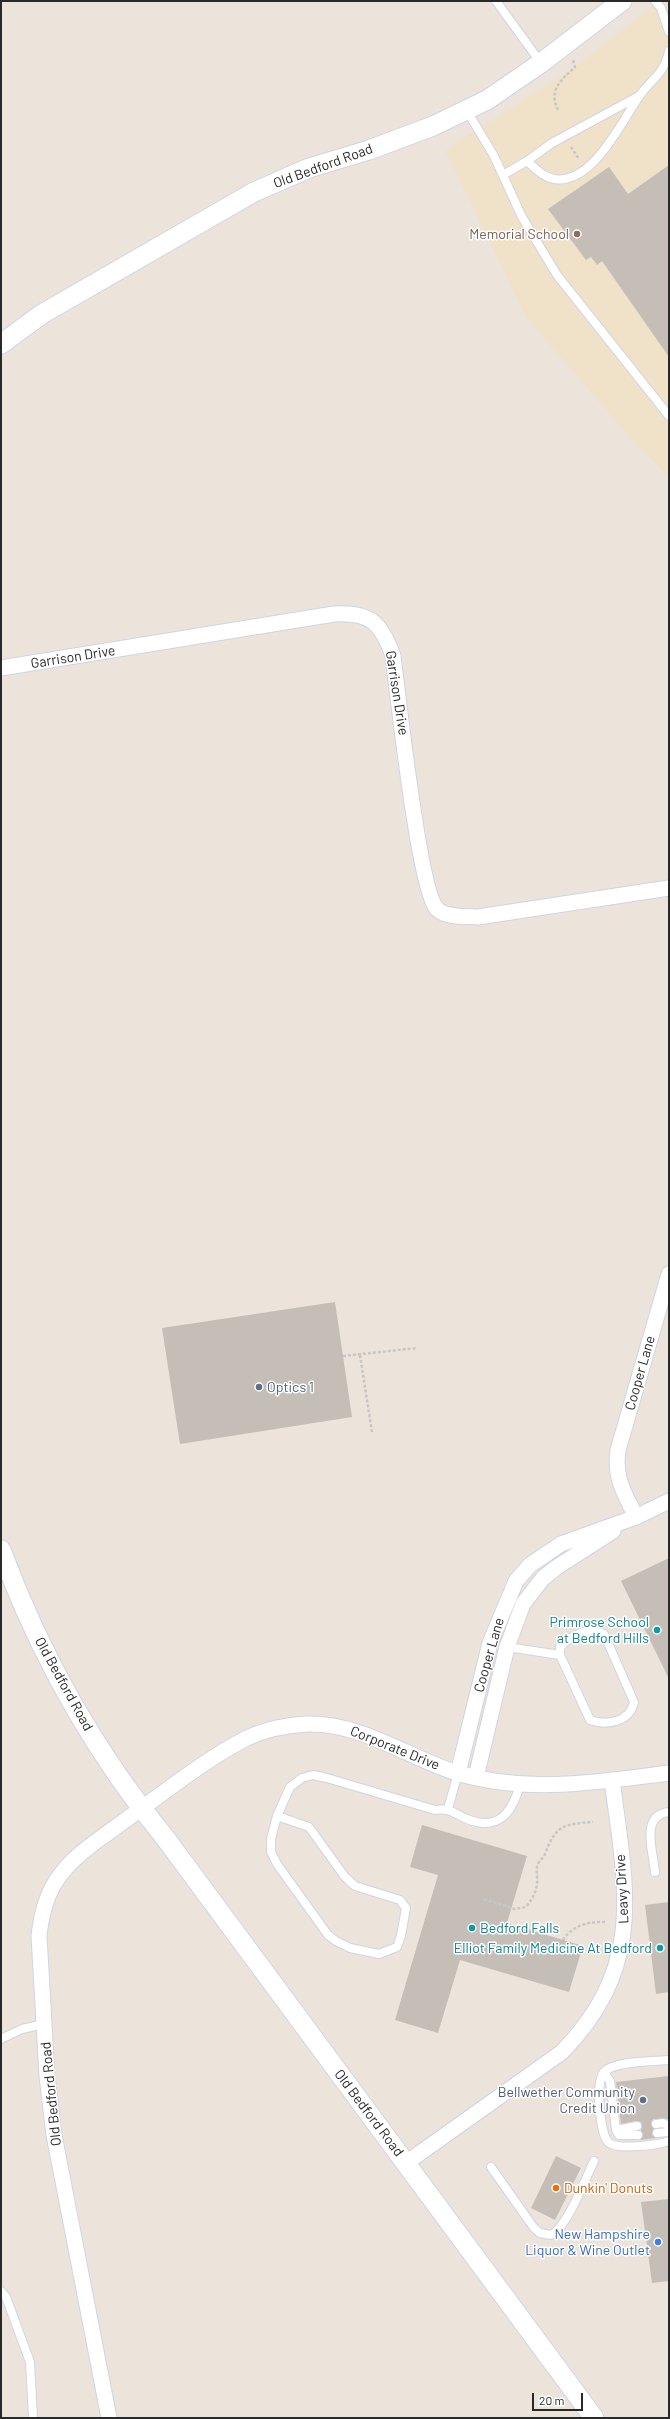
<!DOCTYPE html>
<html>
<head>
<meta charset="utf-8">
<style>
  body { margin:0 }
  #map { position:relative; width:670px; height:2419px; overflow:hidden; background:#ece4da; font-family:Barlow,sans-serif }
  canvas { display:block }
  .frame { position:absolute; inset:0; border:2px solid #292929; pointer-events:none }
  .scale { position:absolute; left:532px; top:2393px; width:51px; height:18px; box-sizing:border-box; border:2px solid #292929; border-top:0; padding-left:5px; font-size:12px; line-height:14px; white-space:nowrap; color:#292929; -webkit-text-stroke:3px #fff; paint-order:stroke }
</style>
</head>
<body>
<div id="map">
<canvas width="670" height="2419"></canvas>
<div class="frame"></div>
<div class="scale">20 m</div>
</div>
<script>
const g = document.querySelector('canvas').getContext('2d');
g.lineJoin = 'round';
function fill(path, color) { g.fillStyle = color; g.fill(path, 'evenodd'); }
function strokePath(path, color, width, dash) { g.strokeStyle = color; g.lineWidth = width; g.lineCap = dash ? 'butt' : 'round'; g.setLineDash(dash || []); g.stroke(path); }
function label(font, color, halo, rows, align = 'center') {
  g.font = font + ' Barlow,sans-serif'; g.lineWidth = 3; g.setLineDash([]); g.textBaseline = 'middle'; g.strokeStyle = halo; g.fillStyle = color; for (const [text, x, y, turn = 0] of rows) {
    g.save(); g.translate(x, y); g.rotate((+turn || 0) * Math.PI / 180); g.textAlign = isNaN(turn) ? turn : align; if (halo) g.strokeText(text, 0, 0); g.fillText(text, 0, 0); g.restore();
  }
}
fill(new Path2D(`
  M 659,1 L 669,1 L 669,477 L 637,446 L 526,317 L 445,150 L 575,67 Z`), '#efe2c9');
fill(new Path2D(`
  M 669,165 L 669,357 L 602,261 L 597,265 L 591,257 L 586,260 L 548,209 L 609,167 L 628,194 Z
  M 335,1302 L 352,1417 L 180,1444 L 162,1328 Z
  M 669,1558 L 669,1679 L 621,1581 Z
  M 422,1825 L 527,1856 L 507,1923 L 583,1946 L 569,1992 L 460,1960 L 438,2033 L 395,2020 L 438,1875 L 410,1867 Z
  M 669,1902 L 669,1992 L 656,1994 L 645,1905 Z
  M 669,2076 L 669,2119 L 653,2119 L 651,2124 L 654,2129 L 652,2134 L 656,2138 L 640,2140 L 643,2135 L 641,2130 L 642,2125 L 641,2122 L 636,2121 L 621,2124 L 616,2082 Z
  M 556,2156 L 581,2168 L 555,2220 L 531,2208 Z
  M 669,2199 L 669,2281 L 652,2283 L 641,2202 Z`), '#c4beb6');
const service = new Path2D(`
  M 496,1 L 541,63
  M 655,1 L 661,8 L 669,32
  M 639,96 L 552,143 L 527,161 C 535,168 543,177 554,179 C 592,185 621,123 638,98 C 650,79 664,76 669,51
  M 467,111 L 494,156 L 522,217 L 557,275 L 669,416
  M 503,175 L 527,161
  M 593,1630 L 604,1634 L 634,1702 C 630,1722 607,1726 590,1720 L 560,1655 L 560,1647 C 569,1637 580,1632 593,1630 Z
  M 507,1647 L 560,1655
  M 448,1809 L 458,1773
  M 277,1816 L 309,1827 L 345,1877 L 355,1886 L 400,1900 L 406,1908 L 401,1936 L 397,1947 L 379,1954 L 350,1948 L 336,1941 L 328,1935 L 277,1864 L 271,1852 L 271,1839 L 277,1816 L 290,1787 L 302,1778 L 313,1775 L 327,1778 L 435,1810 C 451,1808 453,1813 467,1819 C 499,1832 512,1812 520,1785
  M 655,1872 C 653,1851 640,1815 669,1812
  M 1,2039 L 22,2029 L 44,2024
  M 669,2060 C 654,2061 614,2061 604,2072 C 595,2082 600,2136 609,2143 C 619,2150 657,2145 669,2141
  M 604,2072 L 610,2081 L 616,2130 L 619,2135 L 638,2135
  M 656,2124 L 663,2123 L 669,2126
  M 616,2130 L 637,2126
  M 657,2133 L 669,2132
  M 491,2167 L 534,2228 L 540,2233 L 551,2235 C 568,2226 585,2179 594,2161
  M 1,2291 L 6,2297 L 30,2362 L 33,2418`);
const minor = new Path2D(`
  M 1,668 L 334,614 C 370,612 381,622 393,656 C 398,694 419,891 437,909 C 446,918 466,916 478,917 L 669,888
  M 636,1517 C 624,1492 614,1479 618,1450 L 669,1274
  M 458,1773 L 490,1643 L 516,1581 L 530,1565 L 561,1544 L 636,1517 L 669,1501
  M 476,1777 L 507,1647 L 523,1604 L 543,1578 L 557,1567 L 613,1531
  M 406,2163 L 562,2052 C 646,1966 626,1888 612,1780
  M 109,2418 L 54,2135 L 47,2076 L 39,1936 C 41,1917 45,1898 56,1881 C 73,1854 106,1835 131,1816 C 169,1789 206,1759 247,1738 C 266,1729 287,1725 308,1724 C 362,1723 407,1757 457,1773 C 528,1794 598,1782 669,1773`);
const tertiary = new Path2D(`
  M 1,344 L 42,314 L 254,192 L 309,168 L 369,150 L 433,126 L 487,100 L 541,63 L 622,1
  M 1,1550 C 40,1655 95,1753 166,1839 L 594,2418`);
strokePath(service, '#d0d4e3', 10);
strokePath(minor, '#d0d4e3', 17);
strokePath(tertiary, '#d0d4e3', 21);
strokePath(new Path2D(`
  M 558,110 C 548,90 561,80 575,67 L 573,60
  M 571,147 L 579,159
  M 360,1355 L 372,1432
  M 343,1356 L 417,1348
  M 484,1899 L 515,1909 L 526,1907 C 534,1897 538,1889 537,1876 C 537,1872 536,1867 538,1864 C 539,1860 544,1858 545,1854 C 555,1825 565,1824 593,1822
  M 563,1940 C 572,1926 588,1921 605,1922`), '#c7c7c7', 2.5, [3, 2]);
strokePath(service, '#fff', 8);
strokePath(minor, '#fff', 15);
strokePath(tertiary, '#fff', 19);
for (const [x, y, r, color] of [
  [577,234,4,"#8d6e63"],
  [259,1387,4,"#5c6f8a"],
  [657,1630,4,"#0f9aa8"],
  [472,1928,4,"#0f9aa8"],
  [660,1948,4,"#0f9aa8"],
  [643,2100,4,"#5c6f8a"],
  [556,2188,4,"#e8710a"],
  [658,2242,4,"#3f7fe0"]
]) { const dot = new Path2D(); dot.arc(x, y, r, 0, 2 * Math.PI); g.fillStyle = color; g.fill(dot); strokePath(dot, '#fff', 1.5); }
label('14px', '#292929', '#fff', [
  ["Old Bedford Road",323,166,-20],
  ["Garrison Drive",73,657,-9],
  ["Garrison Drive",397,693,81],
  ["Cooper Lane",640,1373,-74],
  ["Cooper Lane",489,1655,-74],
  ["Old Bedford Road",64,1684,61],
  ["Corporate Drive",395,1748,22],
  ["Leavy Drive",622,1889,-93],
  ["Old Bedford Road",51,2094,-96],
  ["Old Bedford Road",369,2113,53]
]);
label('14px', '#785e54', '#fff', [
  ["Memorial School",569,234]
], 'right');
label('14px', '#4e5e75', '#fff', [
  ["Optics 1",267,1387],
  ["Bellwether Community",635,2092,"right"],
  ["Credit Union",635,2108,"right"]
], 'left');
label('14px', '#0d838f', '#fff', [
  ["Primrose School",649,1622],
  ["at Bedford Hills",649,1638],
  ["Bedford Falls",480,1928,"left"],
  ["Elliot Family Medicine At Bedford",652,1948]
], 'right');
label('14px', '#c56008', '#fff', [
  ["Dunkin' Donuts",564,2188]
], 'left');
label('14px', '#366cbe', '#fff', [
  ["New Hampshire",650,2234],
  ["Liquor & Wine Outlet",650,2250]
], 'right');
</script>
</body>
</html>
